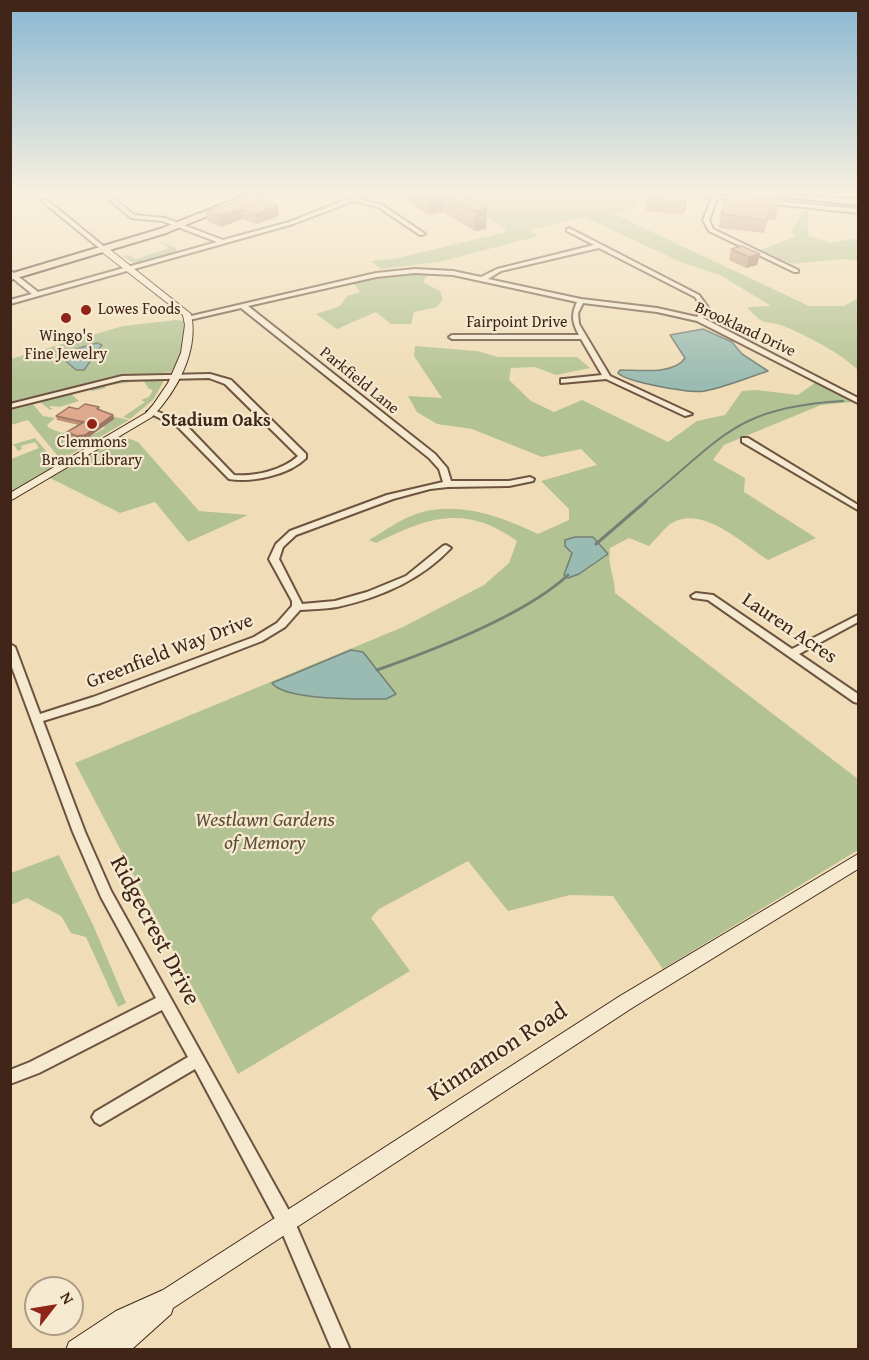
<!DOCTYPE html>
<html>
<head>
<meta charset="utf-8">
<style>
  body { margin:0 }
  #map { position:relative; width:869px; height:1360px; overflow:hidden; background:#f0ddb7; font-family:"Gentium Book Plus",serif }
  canvas { display:block }
  .frame { position:absolute; inset:0; border:12px solid #412518; pointer-events:none }
  .north { position:absolute; left:24px; top:1276px; width:60px; height:60px; box-sizing:border-box; background:#f5e9d0; border:2px solid #ad9b86; border-radius:50%; rotate:59deg; font-size:16px; font-weight:700; line-height:24px; text-align:center; color:#412518 }
  .north::after { content:''; display:block; margin:auto; width:21px; height:27px; background:#8f2418; clip-path:polygon(50% 0,100% 100%,50% 72%,0 100%) }
</style>
</head>
<body>
<div id="map">
<canvas width="869" height="1360"></canvas>
<div class="frame"></div>
<div class="north">N</div>
</div>
<script>
const g = document.querySelector('canvas').getContext('2d');
g.lineJoin = 'round';
function fill(path, color) { g.fillStyle = color; g.fill(path, 'evenodd'); }
function strokePath(path, color, width, dash) { g.strokeStyle = color; g.lineWidth = width; g.lineCap = dash ? 'butt' : 'round'; g.setLineDash(dash || []); g.stroke(path); }
function label(font, color, halo, rows, align = 'center') {
  g.font = font + ' "Gentium Book Plus",serif'; g.lineWidth = 4.5; g.setLineDash([]); g.textBaseline = 'middle'; g.strokeStyle = halo; g.fillStyle = color; for (const [text, x, y, turn = 0] of rows) {
    g.save(); g.translate(x, y); g.rotate((+turn || 0) * Math.PI / 180); g.textAlign = isNaN(turn) ? turn : align; if (halo) g.strokeText(text, 0, 0); g.fillText(text, 0, 0); g.restore();
  }
}
fill(new Path2D(`
  M 448,194 L 645,194 L 636,206 L 614,214 L 809,306 L 844,306 L 858,298 L 858,370 C 839,352 811,338 786,327 C 764,318 767,330 747,307 L 771,306 L 720,275 L 681,262 L 584,217 L 529,230 L 538,236 L 439,262 L 381,269 L 371,261 L 394,259 L 506,232 L 504,230 L 506,229 Z
  M 705,194 C 757,194 807,199 858,204 L 858,210 Z
  M 802,211 L 808,211 L 808,236 L 831,243 L 858,238 L 858,261 L 842,259 L 792,264 L 760,250 L 795,237 L 792,232 Z
  M 163,243 L 177,248 L 176,251 L 185,251 L 135,264 L 122,256 L 129,255 L 136,259 L 169,248 Z
  M 405,273 L 429,273 L 423,282 L 440,291 L 443,299 L 437,307 L 414,312 L 411,324 L 391,324 L 376,312 L 337,329 L 316,314 L 340,306 L 347,296 L 360,292 L 353,282 Z
  M 176,320 L 183,321 C 188,336 179,360 171,372 L 104,379 L 11,404 L 11,359 L 123,326 ZM 102,344 L 81,371 L 76,370 L 61,354 L 91,345 Z
  M 415,346 L 477,351 L 498,357 L 577,357 L 590,368 L 556,375 L 535,367 L 511,368 L 509,380 L 531,401 L 554,412 L 582,400 L 668,442 L 697,421 L 725,415 L 742,391 L 756,390 L 798,395 L 815,383 L 852,402 L 821,405 L 724,445 L 713,460 L 745,478 L 744,492 L 816,538 L 768,560 C 743,544 700,502 669,525 C 662,531 656,539 649,546 L 629,538 L 610,548 C 607,564 615,577 615,593 L 858,779 L 858,850 L 663,969 L 613,896 L 570,895 L 508,911 L 468,861 L 379,909 L 371,918 L 410,971 L 238,1074 L 75,763 L 403,627 L 484,585 L 509,563 L 517,541 C 465,504 429,517 376,543 L 369,540 C 385,531 402,518 419,513 C 460,501 502,517 538,534 L 569,520 L 569,509 L 541,481 L 597,465 L 581,449 L 542,457 L 472,429 L 437,424 L 417,412 L 408,396 L 442,398 L 414,356 Z
  M 165,379 L 153,400 L 130,419 L 123,417 L 145,402 L 141,400 L 149,397 L 153,390 L 149,389 L 143,380 L 105,386 L 106,388 L 92,391 L 88,389 L 126,381 Z
  M 71,394 L 79,401 L 60,407 L 51,406 L 50,408 L 53,408 L 50,410 L 40,402 Z
  M 33,404 L 43,416 L 55,418 L 47,425 L 49,428 L 62,433 L 74,431 L 69,436 C 83,442 92,435 105,428 L 103,426 L 106,415 L 129,420 L 61,460 L 28,420 L 11,425 L 11,410 Z
  M 122,436 L 138,442 L 199,511 L 248,515 L 188,542 L 155,502 L 120,513 L 50,478 Z
  M 35,438 L 58,465 L 11,494 L 11,459 L 39,448 L 35,442 L 21,446 L 22,449 L 18,451 L 14,445 L 11,445 Z
  M 59,855 L 94,927 L 126,1003 L 118,1007 L 86,937 L 71,933 L 61,916 L 27,898 L 11,905 L 11,873 Z`), '#b3c293');
const water = new Path2D(`
  M 703,329 L 732,342 L 742,354 L 768,371 C 747,378 726,387 705,391 C 692,394 626,382 618,373 L 620,370 C 639,370 674,375 685,358 L 670,335 Z
  M 97,343 L 102,345 L 84,370 L 76,370 L 60,356 L 62,353 Z
  M 575,537 L 593,537 L 608,554 L 579,574 L 568,578 L 564,575 L 572,553 L 565,546 L 565,540 Z
  M 351,650 L 363,652 L 396,694 L 386,699 C 363,699 285,701 272,683 Z`);
fill(water, '#9abbb1');
strokePath(water, '#767f74', 1.5);
strokePath(new Path2D(`
  M 644,502 C 722,439 734,407 843,401`), '#767f74', 2);
strokePath(new Path2D(`
  M 596,544 L 646,501
  M 377,670 C 434,650 524,616 568,575`), '#767f74', 3);
const street = new Path2D(`
  M 103,194 L 109,194 L 134,215 L 165,218 L 223,240 L 289,222 L 360,194 L 368,194 L 359,199 L 382,205 L 425,234 L 420,235 L 378,207 L 354,201 L 293,224 L 10,304 L 10,300 L 32,294 L 10,276 L 10,270 L 38,292 L 217,242 L 162,221 L 131,218 Z
  M 692,194 L 715,194 L 741,198 L 739,201 L 717,198 L 709,220 L 713,229 L 798,270 L 798,272 L 794,272 L 709,231 L 703,220 L 712,198 Z
  M 43,200 L 47,200 L 107,249 L 107,251 L 103,251 L 43,202 Z
  M 766,200 L 858,209 L 858,213 L 764,203 Z
  M 569,228 L 699,295 L 709,309 L 703,318 L 858,398 L 858,403 L 697,321 L 657,312 L 583,303 L 578,313 L 579,324 L 610,376 L 692,414 L 685,416 L 606,379 L 561,383 L 561,379 L 564,379 L 602,375 L 581,339 L 452,339 L 449,337 L 452,335 L 579,335 C 572,322 571,315 577,302 L 453,275 L 415,273 L 376,277 L 248,306 L 435,454 L 447,468 L 451,481 L 509,481 L 530,477 L 534,479 L 533,481 L 509,486 L 448,487 L 430,489 L 393,499 L 296,535 L 283,547 L 279,559 L 302,604 L 335,601 L 367,592 L 406,576 L 443,546 L 446,545 L 451,548 C 421,580 379,598 337,607 C 325,609 312,609 300,610 L 285,627 L 262,641 L 101,703 L 43,721 L 85,832 L 111,891 L 293,1218 L 350,1350 L 332,1350 L 281,1230 L 195,1069 L 105,1122 L 100,1125 L 95,1122 L 92,1117 L 95,1112 L 188,1057 L 162,1010 L 39,1073 L 10,1084 L 10,1070 L 30,1062 L 156,998 L 101,897 L 73,832 L 10,662 L 10,644 L 15,647 L 40,714 L 93,697 L 254,637 L 277,623 L 292,606 L 292,601 L 269,559 L 276,544 L 290,531 L 387,495 L 443,482 L 439,469 L 429,458 L 241,308 L 189,320 L 187,319 L 187,317 L 376,273 L 415,269 L 453,271 L 481,277 L 497,269 L 594,245 L 567,231 L 567,229 ZM 599,248 L 695,297 L 703,309 L 697,317 L 657,308 L 581,299 L 488,279 L 501,271 Z
  M 210,374 L 231,380 L 306,454 L 306,458 C 289,475 252,483 229,479 L 178,427 L 147,412 L 154,410 L 184,423 L 234,475 C 255,477 283,470 298,456 L 225,384 L 209,378 L 122,380 L 10,408 L 10,404 L 122,376 Z
  M 742,438 L 748,438 L 858,505 L 858,510 L 742,442 Z
  M 696,593 L 713,595 L 792,649 L 858,615 L 858,622 L 799,654 L 858,694 L 858,703 L 854,702 L 708,600 L 693,598 L 691,596 Z`);
const secondary = new Path2D(`
  M 102,248 L 108,248 L 191,314 C 199,351 177,391 152,417 L 10,501 L 10,493 L 146,413 L 153,405 L 168,383 L 181,353 L 185,325 L 183,315 L 102,252 Z
  M 858,854 L 858,869 L 632,1008 L 173,1308 L 171,1314 L 131,1350 L 100,1350 L 101,1348 L 66,1350 L 69,1342 L 116,1311 L 163,1290 L 620,996 Z`);
const primary = new Path2D(`
  M 248,194 L 261,194 L 166,233 L 10,280 L 10,274 L 160,229 Z`);
const highway = new Path2D(`
  M 780,194 L 858,199 L 858,205 L 784,197 Z`);
strokePath(street, '#6d5340', 4);
strokePath(secondary, '#412518', 2);
strokePath(primary, '#412518', 4);
strokePath(highway, '#412518', 3);
fill(street, '#f5e9d0');
fill(secondary, '#f5e9d0');
fill(primary, '#f0ddb7');
fill(highway, '#f0ddb7');
fill(new Path2D(`
  M 196,194 L 224,194 L 225,196 L 214,200 Z
  M 395,194 L 462,194 L 487,209 L 486,229 L 475,231 L 443,212 L 428,215 Z
  M 688,194 L 687,204 L 683,215 L 645,211 L 647,198 Z
  M 251,196 L 279,216 L 257,224 L 242,219 L 221,227 L 208,222 L 206,212 Z
  M 780,200 L 775,220 L 768,219 L 764,233 L 719,228 L 721,214 Z
  M 731,249 L 760,254 L 757,265 L 746,268 L 729,260 Z
  M 99,407 L 100,410 L 113,415 L 114,419 L 86,439 L 78,440 L 68,436 L 67,432 L 79,425 L 57,420 L 56,416 L 78,409 Z`), '#bf9179');
fill(new Path2D(`
  M 213,194 L 224,194 L 225,196 L 214,200 Z
  M 431,194 L 444,194 L 443,212 L 428,215 L 428,195 Z
  M 688,194 L 687,204 L 683,215 L 685,202 Z
  M 278,206 L 279,216 L 257,224 L 256,214 Z
  M 241,209 L 242,219 L 221,227 L 220,216 Z
  M 487,209 L 486,229 L 475,231 L 475,211 Z
  M 760,254 L 757,265 L 746,268 L 749,257 Z
  M 113,415 L 114,419 L 86,439 L 78,440 L 77,436 Z`), '#9b7663');
const building = new Path2D(`
  M 448,194 L 462,194 L 487,209 L 475,211 Z
  M 649,194 L 688,194 L 685,202 L 647,198 Z
  M 728,194 L 738,194 L 780,200 L 778,206 L 771,205 L 767,220 L 721,214 Z
  M 251,196 L 278,206 L 256,214 L 241,209 L 220,216 L 206,212 Z
  M 742,246 L 760,254 L 749,257 L 731,249 Z
  M 85,404 L 99,407 L 97,409 L 113,415 L 85,435 L 77,436 L 67,432 L 84,422 L 56,416 L 69,407 L 78,409 Z`);
fill(building, '#dea98d');
strokePath(building, '#9b7663', 1.5);
const sky = g.createLinearGradient(0, 0, 0, 385);
sky.addColorStop(0, '#89b7d2');
sky.addColorStop(0.5, '#f8f0df');
sky.addColorStop(1, '#f8f0df00');
g.fillStyle = sky;
g.fillRect(0, 0, 869, 385);
for (const [x, y, r, color] of [
  [86,310,6,"#8f2418"],
  [66,318,6,"#8f2418"],
  [92,424,6,"#8f2418"]
]) { const dot = new Path2D(); dot.arc(x, y, r, 0, 2 * Math.PI); g.fillStyle = color; g.fill(dot); strokePath(dot, '#f5e9d0', 2); }
label('16px', '#412518', '#f5e9d0', [
  ["Lowes Foods",98,310,"left"],
  ["Wingo's",66,337],
  ["Fine Jewelry",66,355],
  ["Clemmons",92,443],
  ["Branch Library",92,461]
]);
label('16px', '#412518', '#f5e9d0', [
  ["Fairpoint Drive",517,323],
  ["Brookland Drive",745,330,25],
  ["Parkfield Lane",359,381,39]
]);
label('bold 18px', '#412518', '#f5e9d0', [
  ["Stadium Oaks",216,421]
]);
label('20px', '#412518', '#f5e9d0', [
  ["Lauren Acres",789,629,34],
  ["Greenfield Way Drive",170,652,-21]
]);
label('italic 20px', '#5e4c37', '#f5e9d0', [
  ["Westlawn Gardens",265,821],
  ["of Memory",265,844]
]);
label('24px', '#412518', '#f5e9d0', [
  ["Ridgecrest Drive",154,931,62],
  ["Kinnamon Road",498,1053,-33]
]);
</script>
</body>
</html>
